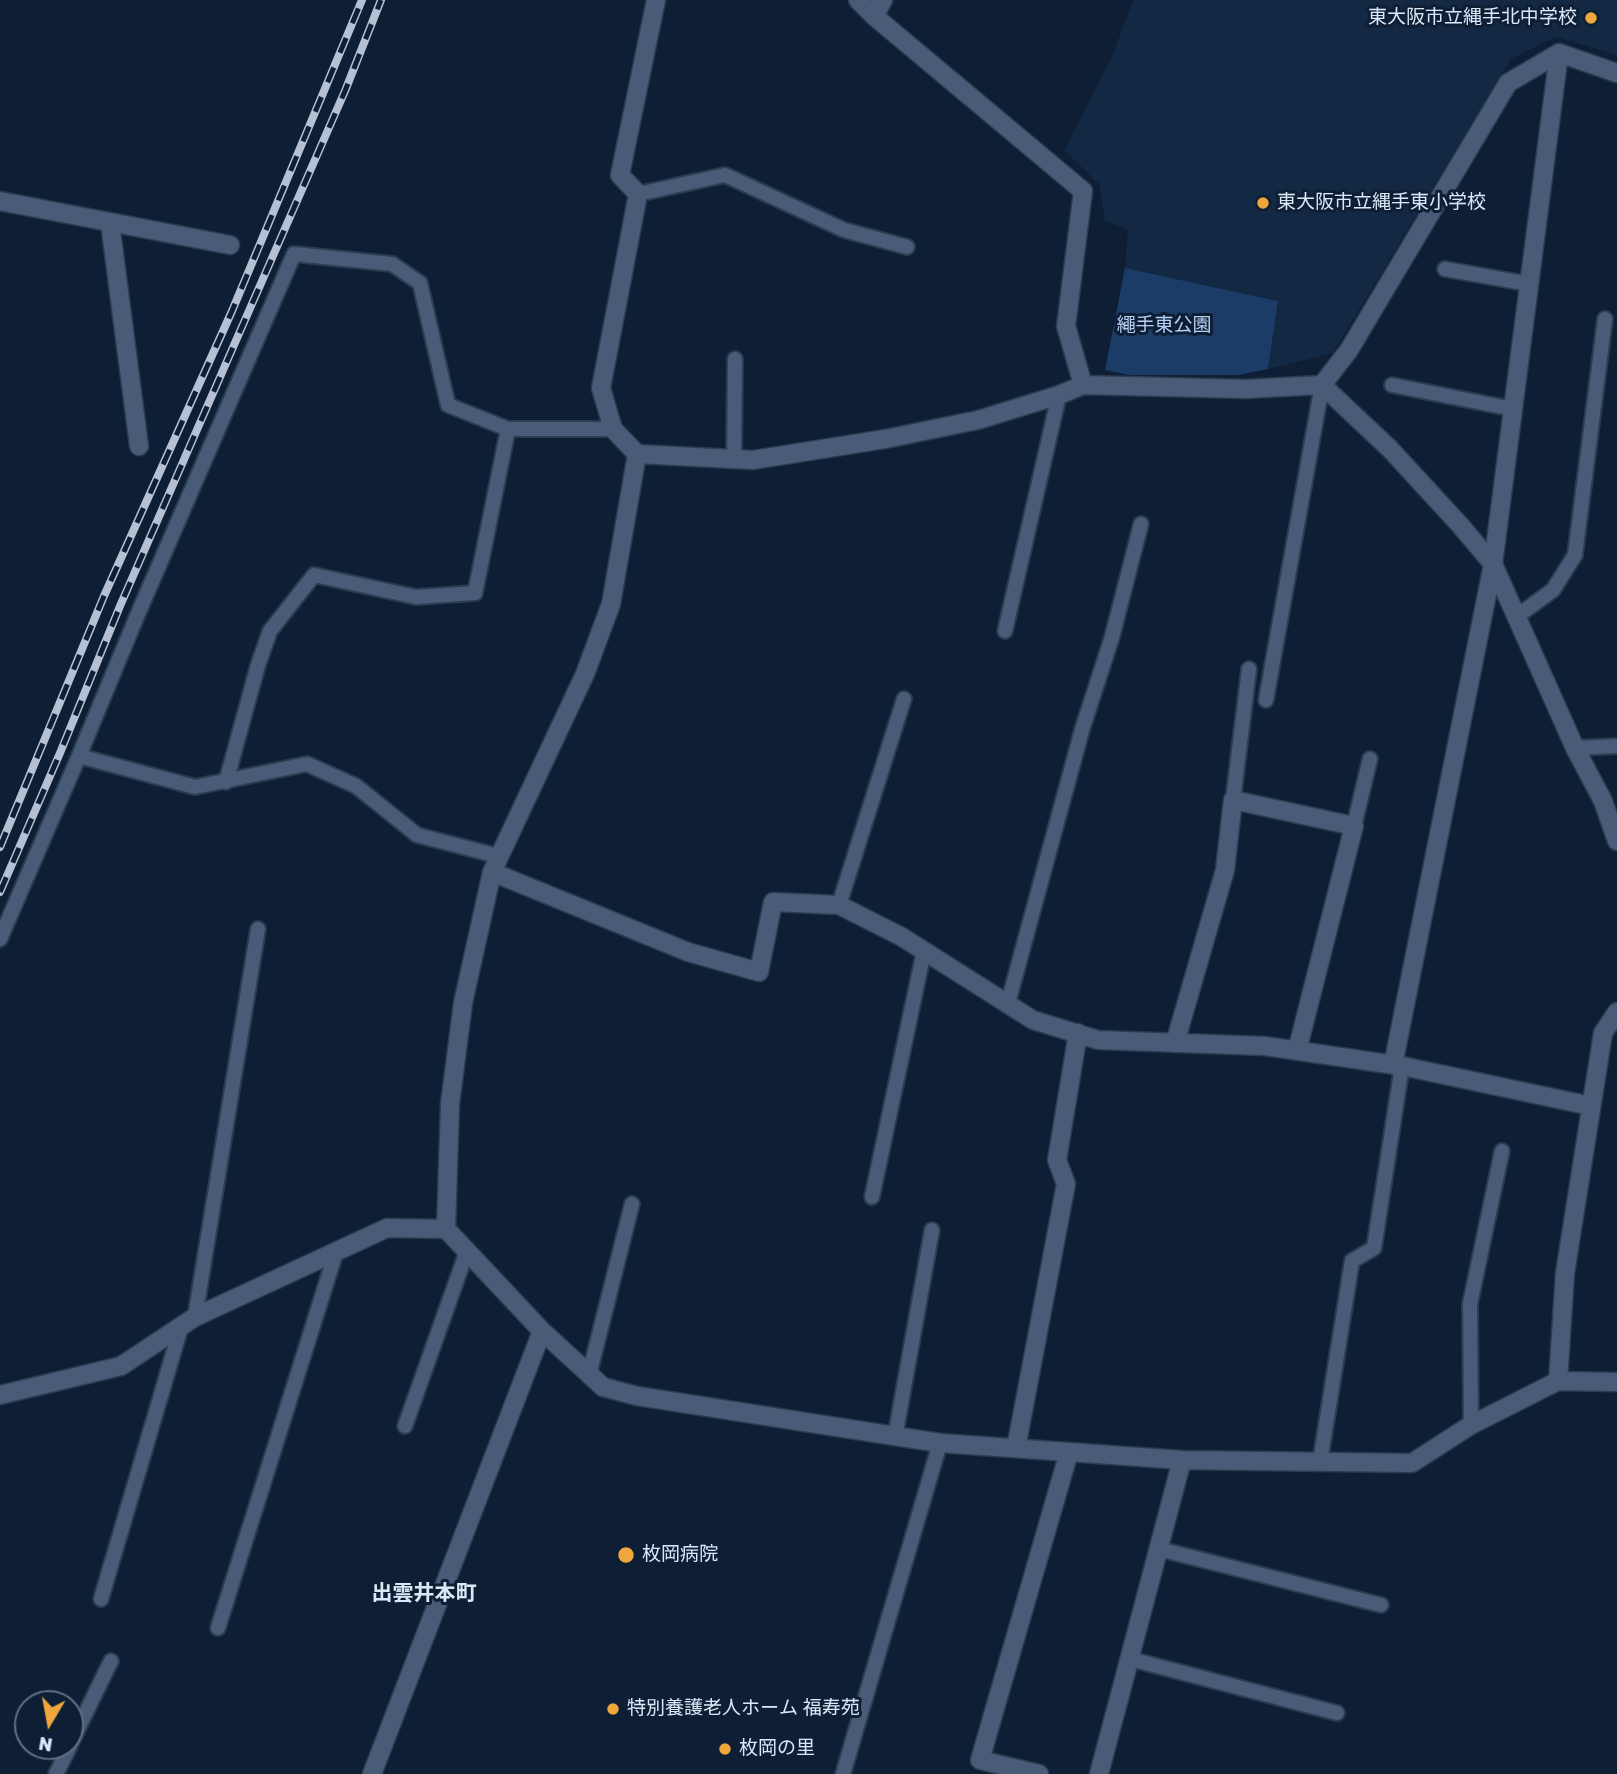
<!DOCTYPE html>
<html>
<head>
<meta charset="utf-8">
<style>
  body { margin:0 }
  #map { position:relative; width:1617px; height:1774px; overflow:hidden; background:#0e1f35; font-family:Rubik,sans-serif }
  canvas { display:block }
  .north { position:absolute; left:14px; top:1690px; width:70px; height:70px; box-sizing:border-box; background:#0e1f35; border:2px solid #606f82; border-radius:50%; rotate:190deg; font-size:19px; font-weight:700; line-height:28px; text-align:center; color:#dbe6f6 }
  .north::after { content:''; display:block; margin:auto; width:24px; height:32px; background:#efa73d; clip-path:polygon(50% 0,100% 100%,50% 72%,0 100%) }
</style>
</head>
<body>
<div id="map">
<canvas width="1617" height="1774"></canvas>
<div class="north">N</div>
</div>
<script>
const g = document.querySelector('canvas').getContext('2d');
g.lineJoin = 'round';
function fill(path, color) { g.fillStyle = color; g.fill(path, 'evenodd'); }
function strokePath(path, color, width, dash) { g.strokeStyle = color; g.lineWidth = width; g.lineCap = dash ? 'butt' : 'round'; g.setLineDash(dash || []); g.stroke(path); }
function label(font, color, halo, rows, align = 'center') {
  g.font = font + ' Rubik,"Noto Sans JP",sans-serif'; g.lineWidth = 6; g.setLineDash([]); g.textBaseline = 'middle'; g.strokeStyle = halo; g.fillStyle = color; for (const [text, x, y, turn = 0] of rows) {
    g.save(); g.translate(x, y); g.rotate((+turn || 0) * Math.PI / 180); g.textAlign = isNaN(turn) ? turn : align; if (halo) g.strokeText(text, 0, 0); g.fillText(text, 0, 0); g.restore();
  }
}
fill(new Path2D(`
  M 1133,0 L 1617,0 L 1617,55 L 1556,37 L 1511,59 L 1333,353 L 1268,369 L 1278,301 L 1125,268 L 1128,229 L 1105,221 L 1099,184 L 1064,150 L 1112,57 Z`), '#122843');
fill(new Path2D(`
  M 1125,268 L 1278,301 L 1268,369 L 1238,375 L 1129,375 L 1105,370 Z`), '#1b3c66');
const service = new Path2D(`
  M 638,194 L 725,175 L 844,230 L 907,247
  M 1445,269 L 1529,284
  M 1392,385 L 1513,409
  M 734,459 L 735,359
  M 1516,617 L 1553,590 L 1575,555 L 1605,319
  M 1005,631 L 1059,395
  M 1266,700 L 1322,385
  M 1575,748 L 1617,746
  M 79,756 L 137,616 L 294,254 L 392,264 L 420,283 L 448,405 L 508,429 L 613,429
  M 226,782 L 258,665 L 270,631 L 314,575 L 416,597 L 475,593 L 508,429
  M 1233,800 L 1249,669
  M 1354,826 L 1370,759
  M 839,905 L 904,699
  M 0,939 L 79,756 L 195,787 L 307,764 L 356,786 L 417,835 L 498,856
  M 1008,1003 L 1082,730 L 1112,637 L 1141,524
  M 872,1197 L 924,951
  M 195,1317 L 258,929
  M 589,1375 L 632,1204
  M 1471,1425 L 1470,1304 L 1502,1151
  M 405,1426 L 467,1251
  M 895,1437 L 932,1230
  M 1320,1462 L 1352,1261 L 1374,1248 L 1402,1066
  M 1159,1549 L 1381,1605
  M 101,1599 L 181,1327
  M 218,1628 L 336,1252
  M 1130,1659 L 1337,1713
  M 70,1745 L 111,1661
  M 56,1774 L 70,1746
  M 843,1774 L 940,1443`);
const minor = new Path2D(`
  M 656,0 L 620,175 L 638,194 L 601,388 L 613,429 L 637,454 L 753,460 L 885,439 L 978,420 L 1059,395 L 1083,385 L 1245,389 L 1322,385 L 1390,449 L 1460,525 L 1493,564 L 1575,748 L 1603,801 L 1617,841
  M 858,0 L 874,16 L 1083,191 L 1066,326 L 1083,385
  M 874,16 L 883,0
  M 0,201 L 230,245
  M 110,223 L 139,446
  M 1322,385 L 1349,350 L 1508,83 L 1559,53 L 1617,73
  M 637,454 L 611,604 L 585,674 L 492,872 L 463,1003 L 450,1104 L 446,1229 L 542,1331 L 603,1387 L 637,1396 L 940,1443 L 1182,1460 L 1412,1463 L 1471,1425 L 1558,1381 L 1617,1382
  M 492,872 L 688,952 L 759,972 L 773,902 L 839,905 L 902,937 L 1033,1020 L 1098,1040 L 1265,1046 L 1402,1066 L 1591,1106
  M 1175,1043 L 1225,870 L 1233,800 L 1354,826 L 1297,1051
  M 1393,1065 L 1493,564 L 1559,53
  M 1558,1381 L 1565,1273 L 1603,1033 L 1617,1012
  M 0,1395 L 121,1366 L 195,1317 L 387,1228 L 446,1229
  M 1016,1448 L 1066,1184 L 1057,1160 L 1078,1033
  M 372,1774 L 542,1331
  M 1039,1774 L 980,1760 L 1069,1452
  M 1099,1774 L 1182,1460`);
strokePath(service, '#2b3b50', 18);
strokePath(minor, '#2b3b50', 21);
strokePath(service, '#485c77', 14);
strokePath(minor, '#485c77', 18);
const rail = new Path2D(`
  M 0,847 L 104,596 L 232,311 L 362,0
  M 0,892 L 60,753 L 120,606 L 345,91 L 381,0`);
strokePath(rail, '#b5c1d2', 8);
strokePath(rail, '#0e1f35', 5, [16]);
for (const [x, y, r, color] of [
  [1591,18,7,"#efa73d"],
  [1263,203,7,"#efa73d"],
  [626,1555,9,"#efa73d"],
  [613,1709,7,"#efa73d"],
  [725,1749,7,"#efa73d"]
]) { const dot = new Path2D(); dot.arc(x, y, r, 0, 2 * Math.PI); g.fillStyle = color; g.fill(dot); strokePath(dot, '#0e1f35', 2.5); }
label('19px', '#dbe6f6', '#0e1f35', [
  ["東大阪市立縄手北中学校",1577,18,"right"],
  ["東大阪市立縄手東小学校",1277,203],
  ["枚岡病院",642,1555],
  ["特別養護老人ホーム 福寿苑",627,1709],
  ["枚岡の里",739,1749]
], 'left');
label('19px', '#b5cff2', '#0e1f35', [
  ["繩手東公園",1164,326]
]);
label('bold 21px', '#dbe6f6', '#0e1f35', [
  ["出雲井本町",424,1594]
]);
</script>
</body>
</html>
